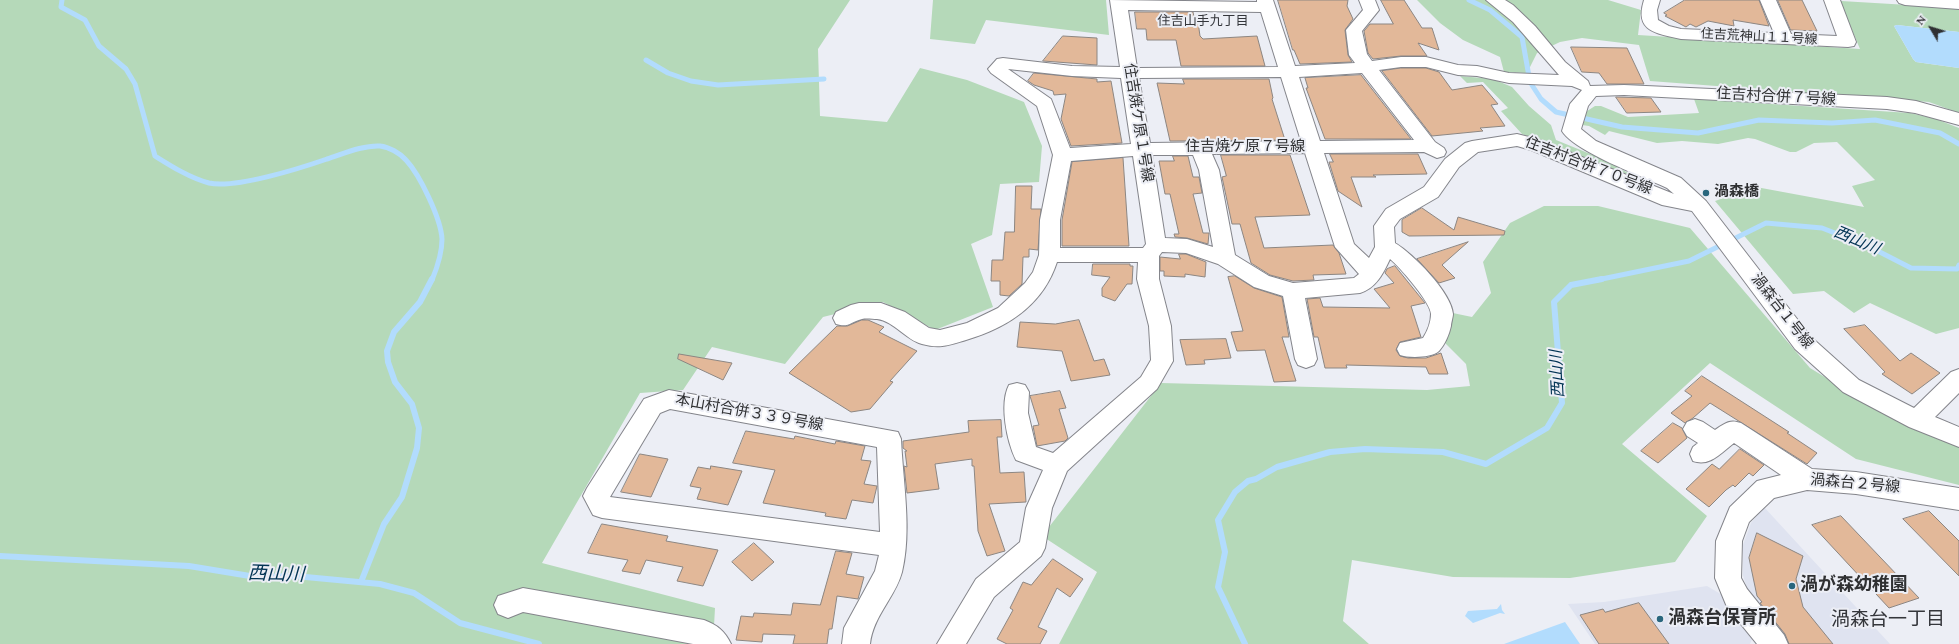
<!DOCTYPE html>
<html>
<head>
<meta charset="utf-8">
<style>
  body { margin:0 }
  #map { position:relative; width:1959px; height:644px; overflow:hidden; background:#eceef5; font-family:Spectral,serif }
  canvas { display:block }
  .north { position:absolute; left:1911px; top:8px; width:40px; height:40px; -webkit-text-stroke:3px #eceef5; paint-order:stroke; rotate:308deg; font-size:11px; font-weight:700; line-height:16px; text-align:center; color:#2f3032 }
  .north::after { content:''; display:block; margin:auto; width:14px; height:18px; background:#2f3032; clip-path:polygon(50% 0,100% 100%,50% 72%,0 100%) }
</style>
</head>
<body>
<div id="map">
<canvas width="1959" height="644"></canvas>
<div class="north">N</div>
</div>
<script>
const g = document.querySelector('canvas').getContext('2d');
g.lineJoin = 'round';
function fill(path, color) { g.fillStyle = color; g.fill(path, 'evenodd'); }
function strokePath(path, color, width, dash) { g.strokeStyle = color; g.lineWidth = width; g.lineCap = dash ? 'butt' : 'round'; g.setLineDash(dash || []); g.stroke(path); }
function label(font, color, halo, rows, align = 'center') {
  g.font = font + ' Spectral,"Noto Sans JP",serif'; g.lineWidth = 4; g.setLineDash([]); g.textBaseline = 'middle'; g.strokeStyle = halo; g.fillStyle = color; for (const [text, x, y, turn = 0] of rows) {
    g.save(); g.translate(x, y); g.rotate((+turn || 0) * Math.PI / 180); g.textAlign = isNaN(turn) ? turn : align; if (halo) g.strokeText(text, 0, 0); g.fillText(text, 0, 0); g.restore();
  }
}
fill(new Path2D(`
  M 1764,507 L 1890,644 L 1788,644 L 1750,598 L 1743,575 L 1743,545 L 1751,523 Z
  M 1707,586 L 1724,596 L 1754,634 L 1750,644 L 1595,644 L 1568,604 L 1604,602 Z`), '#dfe3f0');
fill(new Path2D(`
  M 0,0 L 850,0 L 818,49 L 820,116 L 887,122 L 920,68 L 967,80 L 1024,102 L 1042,146 L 1039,182 L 1000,184 L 992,235 L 971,244 L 993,307 L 935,330 L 883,302 L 823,317 L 785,364 L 712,347 L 683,390 L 640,393 L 542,563 L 715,608 L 713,644 L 0,644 Z
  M 933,0 L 1106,0 L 1109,35 L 986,20 L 975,44 L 930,39 Z
  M 1417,0 L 1608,0 L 1641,10 L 1638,35 L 1860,49 L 1841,4 L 1841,1 L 1959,8 L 1959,32 L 1897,25 L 1894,26 L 1913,59 L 1916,62 L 1959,68 L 1959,113 L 1929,102 L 1650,81 L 1639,45 L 1582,38 L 1560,42 L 1537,53 L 1527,73 L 1504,72 L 1500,57 L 1463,40 L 1440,23 Z
  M 1460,76 L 1493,79 L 1512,87 L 1529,106 L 1551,125 L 1556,140 L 1605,160 L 1637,178 L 1522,134 L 1501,111 L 1508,108 L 1483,82 L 1467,83 Z
  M 1694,99 L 1910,113 L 1936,119 L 1959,128 L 1959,328 L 1936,334 L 1870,303 L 1854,313 L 1824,291 L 1793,294 L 1715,201 L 1756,187 L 1864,207 L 1852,186 L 1875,180 L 1837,142 L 1814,143 L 1796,152 L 1790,152 L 1755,139 L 1748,138 L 1718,144 L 1682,141 L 1657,143 L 1609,131 L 1605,135 L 1589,126 L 1582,125 L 1584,113 L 1595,106 L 1601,106 L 1628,117 L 1699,113 Z
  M 1544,206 L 1598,206 L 1690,228 L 1810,368 L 1874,407 L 1959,444 L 1959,485 L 1856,459 L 1710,363 L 1622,444 L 1707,516 L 1675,562 L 1570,578 L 1453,577 L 1352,560 L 1343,621 L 1369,644 L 1059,644 L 1097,572 L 1042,536 L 1161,383 L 1427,390 L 1470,386 L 1466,364 L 1442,340 L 1448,312 L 1472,317 L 1491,293 L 1483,262 L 1510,223 Z`), '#b5d9b9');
fill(new Path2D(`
  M 1897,25 L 1959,32 L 1959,68 L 1916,62 L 1913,59 L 1894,26 Z
  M 1501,604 L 1502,610 L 1505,614 L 1500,613 L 1473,623 L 1465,616 L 1468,611 L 1497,609 Z
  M 1565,622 L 1580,644 L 1504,644 Z`), '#b2dcfd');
strokePath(new Path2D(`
  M 62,0 L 61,7 L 85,20 L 99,46 L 126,69 L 135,84 L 155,156 C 171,166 190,178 209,183 C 235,189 301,168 327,159 C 343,154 363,145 380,146 C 389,147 400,153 406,160 C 420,175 441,219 442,239 C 442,252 437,268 432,280
  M 1469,0 L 1490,10 L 1522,37 L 1530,82 L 1541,99 L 1556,112 L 1622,127 L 1698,133 L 1759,120 L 1832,123 L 1875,120 L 1940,133 L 1959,144
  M 646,60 L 668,73 L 691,81 L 718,85 L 824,79
  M 1597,280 L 1689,261 L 1766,223 L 1822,228 L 1868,246 L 1911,268 L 1957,269 L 1959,265`), '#b2dcfd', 5);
strokePath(new Path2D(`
  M 0,556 L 189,566 L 256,577 L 295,576 L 380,584 L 414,593 L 460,623 L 539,644
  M 361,582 L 384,524 L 402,497 L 417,448 L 419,428 L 412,404 L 395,382 L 388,362 L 387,351 L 394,332 L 420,302 L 432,279
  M 1245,644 L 1218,587 L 1225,552 L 1218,520 L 1235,492 L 1248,481 L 1256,479 L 1277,467 L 1330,452 L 1365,449 L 1443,452 L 1486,464 L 1547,428 L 1562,403 L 1554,302 L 1571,285 L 1602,279`), '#b2dcfd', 6);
const building = new Path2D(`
  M 1278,0 L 1348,0 L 1347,6 L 1353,19 L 1345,30 L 1348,55 L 1352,62 L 1300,64 L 1294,50 L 1293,50 Z
  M 1381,0 L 1404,0 L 1422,28 L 1432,28 L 1439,50 L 1418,43 L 1427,56 L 1401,56 L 1373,59 L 1368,53 L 1364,31 L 1370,24 L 1393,24 Z
  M 1685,0 L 1759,0 L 1769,26 L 1733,20 L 1734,26 L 1708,21 L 1696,27 L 1690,24 L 1686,27 L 1665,16 L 1667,15 L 1664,13 Z
  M 1778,0 L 1802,0 L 1817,31 L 1791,30 Z
  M 1135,12 L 1193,12 L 1195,22 L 1198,22 L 1200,36 L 1203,39 L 1257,36 L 1265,66 L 1181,66 L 1176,40 L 1147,40 L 1146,29 L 1137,29 Z
  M 1063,36 L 1097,38 L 1097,65 L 1043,61 Z
  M 1571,47 L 1627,48 L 1644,84 L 1607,84 L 1599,73 L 1582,72 Z
  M 1401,68 L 1426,68 L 1439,72 L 1452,90 L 1482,85 L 1498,104 L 1491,105 L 1505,126 L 1480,128 L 1483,131 L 1432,136 L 1382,71 Z
  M 1034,73 L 1097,79 L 1097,82 L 1111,81 L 1122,143 L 1071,146 L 1061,119 L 1066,94 L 1054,95 L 1053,91 L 1034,85 L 1028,81 Z
  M 1361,75 L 1411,139 L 1325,139 L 1306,88 L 1308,88 L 1305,78 Z
  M 1183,79 L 1269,79 L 1273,98 L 1272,99 L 1285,140 L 1170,141 L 1157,83 L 1184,84 Z
  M 1616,97 L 1651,98 L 1661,112 L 1627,113 Z
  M 1330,154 L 1418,154 L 1427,174 L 1373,175 L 1376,177 L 1351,177 L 1362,207 L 1338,191 L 1329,162 L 1333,162 Z
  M 1221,155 L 1290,155 L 1310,215 L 1255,217 L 1264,248 L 1333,245 L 1339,253 L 1346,274 L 1313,275 L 1314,280 L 1293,281 L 1270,275 L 1251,263 L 1240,224 L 1232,224 L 1222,177 L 1226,176 Z
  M 1173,156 L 1188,156 L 1193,177 L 1199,177 L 1202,193 L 1193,194 L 1203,233 L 1209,233 L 1208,244 L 1187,238 L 1175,237 L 1174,234 L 1179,234 L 1170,194 L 1165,194 L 1159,161 L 1174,161 Z
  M 1123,158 L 1129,246 L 1062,246 L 1062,220 L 1072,162 Z
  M 1016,186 L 1032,186 L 1031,209 L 1041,209 L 1038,250 L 1029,249 L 1029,257 L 1023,257 L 1022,284 L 1009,296 L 1000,295 L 1000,281 L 991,281 L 992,260 L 1003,260 L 1005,232 L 1014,232 Z
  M 1422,208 L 1454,230 L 1458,217 L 1505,231 L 1504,235 L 1409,236 L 1402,232 L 1402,220 Z
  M 1468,242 L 1442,265 L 1455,278 L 1439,283 L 1417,259 Z
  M 1179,254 L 1186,254 L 1206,262 L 1205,277 L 1185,274 L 1185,277 L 1164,276 L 1164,271 L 1160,271 L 1160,257 L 1180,259 Z
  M 1093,264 L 1130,264 L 1130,266 L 1133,266 L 1132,284 L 1127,284 L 1115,301 L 1102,296 L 1102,288 L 1110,277 L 1092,275 Z
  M 1395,266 L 1425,303 L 1411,306 L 1421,337 L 1400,342 L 1396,350 L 1400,356 L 1408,358 L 1426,358 L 1441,353 L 1448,374 L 1429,374 L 1426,367 L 1346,365 L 1347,368 L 1325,368 L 1318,337 L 1314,337 L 1307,299 L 1320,298 L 1323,307 L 1390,308 L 1374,289 L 1394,283 L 1385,273 L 1387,269 Z
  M 1235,276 L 1254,288 L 1282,297 L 1289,337 L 1282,337 L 1296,381 L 1274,382 L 1265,350 L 1237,351 L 1231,332 L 1243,331 L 1228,277 Z
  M 862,320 L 868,320 L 884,327 L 879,332 L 917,351 L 890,381 L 893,382 L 870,409 L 851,412 L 789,373 L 837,326 L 847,326 Z
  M 1079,320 L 1094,361 L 1104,359 L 1110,375 L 1071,381 L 1062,351 L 1017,347 L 1020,322 L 1055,324 Z
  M 1865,325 L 1900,361 L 1911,353 L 1940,373 L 1912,394 L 1882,374 L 1885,372 L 1844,329 Z
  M 1226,339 L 1231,358 L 1204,360 L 1205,364 L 1186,365 L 1180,340 Z
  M 679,354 L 732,363 L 723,380 L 678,359 Z
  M 1702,376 L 1789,432 L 1787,433 L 1817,453 L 1807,464 L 1710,403 L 1693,418 L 1685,423 L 1671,413 L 1692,396 L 1685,391 Z
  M 1060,391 L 1066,408 L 1059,409 L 1068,438 L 1065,441 L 1037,446 L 1033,426 L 1039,425 L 1030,396 Z
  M 1001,420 L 1002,437 L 997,437 L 1000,473 L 1024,472 L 1026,502 L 989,504 L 1005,551 L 987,556 L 978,531 L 974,466 L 972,466 L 972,459 L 935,464 L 939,489 L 907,493 L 904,466 L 907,467 L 905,451 L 907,451 L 903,448 L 903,441 L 969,432 L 968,421 Z
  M 1673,423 L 1682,428 L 1687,438 L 1658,463 L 1641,451 Z
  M 746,431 L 794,439 L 795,436 L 835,444 L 836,441 L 865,446 L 861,460 L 871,461 L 864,484 L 877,486 L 873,503 L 852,500 L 846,519 L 825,516 L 826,513 L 763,503 L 775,470 L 733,463 Z
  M 1740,449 L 1764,465 L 1753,476 L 1749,473 L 1735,487 L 1733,485 L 1726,490 L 1709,507 L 1686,489 L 1712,464 L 1719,469 Z
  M 640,454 L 668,459 L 651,497 L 621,492 Z
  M 711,466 L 742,471 L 728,505 L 697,499 L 701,488 L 690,486 L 698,467 L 710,469 Z
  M 1929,511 L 1959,541 L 1959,576 L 1903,519 Z
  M 1841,516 L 1919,598 L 1889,608 L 1812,525 Z
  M 602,524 L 668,536 L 666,541 L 718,550 L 703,586 L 677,581 L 683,567 L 646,560 L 640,574 L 622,571 L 628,560 L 588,553 Z
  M 1757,533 L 1803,556 L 1796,579 L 1803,607 L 1833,644 L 1789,644 L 1785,634 L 1760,603 L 1762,602 L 1757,596 L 1749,558 Z
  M 754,543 L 774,562 L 752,581 L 732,562 Z
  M 836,551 L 852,553 L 846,574 L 864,577 L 858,599 L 837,596 L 832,629 L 829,629 L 827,644 L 793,644 L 795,635 L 763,634 L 762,642 L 736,640 L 741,616 L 753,617 L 754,613 L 791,615 L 793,603 L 820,605 Z
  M 1053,559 L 1083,579 L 1070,597 L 1057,588 L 1038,627 L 1047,631 L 1040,644 L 1007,644 L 997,639 L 1013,610 L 1010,608 L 1023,582 L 1031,585 Z
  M 1639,603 L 1669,644 L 1599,644 L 1580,615 L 1603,609 L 1605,612 Z`);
fill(building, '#e2b899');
strokePath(building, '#8c8682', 1);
const minor = new Path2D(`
  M 1110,0 L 1257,2 L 1257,0 L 1273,0 L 1295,66 L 1355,63 L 1349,55 L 1346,30 L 1363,10 L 1359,0 L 1375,0 L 1379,10 L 1362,31 L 1367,54 L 1372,61 L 1401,57 L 1426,57 L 1458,65 L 1477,66 L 1509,73 L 1559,75 L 1513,22 L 1486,0 L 1505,0 L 1513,5 L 1535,26 L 1565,62 L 1588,81 L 1590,86 L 1624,85 L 1887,97 L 1916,101 L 1959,113 L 1959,125 L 1915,113 L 1887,109 L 1624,95 L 1596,96 L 1588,106 L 1581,129 L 1596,141 L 1681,178 L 1706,201 L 1811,337 L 1859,380 L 1914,408 L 1951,372 L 1959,369 L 1959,393 L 1935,417 L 1959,427 L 1959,447 L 1909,427 L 1843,392 L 1795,349 L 1692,211 L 1662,205 L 1531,150 L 1517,146 L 1478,152 L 1459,167 L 1438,197 L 1400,219 L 1394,227 L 1395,243 C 1413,254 1451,292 1453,314 C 1453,317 1451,323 1451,326 C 1449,335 1445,344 1439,351 C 1432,358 1408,358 1400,355 L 1397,349 L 1400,343 L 1423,338 C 1427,332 1431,322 1431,314 C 1431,303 1399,266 1390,259 C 1383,274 1376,288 1360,293 L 1305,298 L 1317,359 L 1314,365 L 1306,368 L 1298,365 L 1295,359 L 1283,296 L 1254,287 L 1218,264 L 1186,253 L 1162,252 L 1159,256 L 1159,279 L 1171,326 L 1173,361 L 1157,389 L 1067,471 L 1052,508 L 1045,548 L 1041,556 L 994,597 L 966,644 L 937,644 L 976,579 L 1020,542 L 1026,508 L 1043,470 L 1016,460 C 1007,442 999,404 1009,385 L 1017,383 L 1025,385 L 1029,392 L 1028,413 L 1036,447 L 1053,453 L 1141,377 L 1151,360 L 1149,326 L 1137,279 L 1138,262 L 1057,262 C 1043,305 1007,328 966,340 C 949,345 940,349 922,344 C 906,340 894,321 877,319 C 873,319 866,318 862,319 C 850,322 849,328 836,324 L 833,318 L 836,312 L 851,305 L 859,303 L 881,303 L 905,312 L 929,328 L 940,330 L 967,323 L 998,308 L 1025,283 L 1033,272 L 1039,255 L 1040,220 L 1053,155 L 1037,106 L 991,73 L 988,69 L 997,59 L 1003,58 L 1072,66 L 1120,67 ZM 1128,10 L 1261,12 L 1278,67 L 1137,68 ZM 1401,67 L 1426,67 L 1458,75 L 1477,76 L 1509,83 L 1572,86 L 1582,90 L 1570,104 L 1562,131 C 1575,152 1642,176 1667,188 L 1674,194 L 1537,139 L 1517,134 L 1472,141 L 1465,143 L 1445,159 L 1424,187 L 1386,209 L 1374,226 L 1375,247 L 1369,258 L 1354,244 L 1324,153 L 1424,152 L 1437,158 L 1444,156 L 1446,152 L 1444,148 L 1435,142 L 1379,70 ZM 1008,69 L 1072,76 L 1121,78 L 1131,144 L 1070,148 L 1051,99 ZM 1362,73 L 1414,140 L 1320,141 L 1299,77 ZM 1281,77 L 1301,141 L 1150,143 L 1139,78 ZM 1305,153 L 1335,247 L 1359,274 L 1354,278 L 1293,283 L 1269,276 L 1235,255 L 1219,170 L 1212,154 ZM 1152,155 L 1193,155 L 1199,170 L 1213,247 L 1187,239 L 1165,238 ZM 1133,156 L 1146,244 L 1143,248 L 1060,248 L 1060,220 L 1071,161 Z
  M 1644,0 L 1660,0 L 1657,10 L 1658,20 L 1669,26 L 1681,29 L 1774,33 L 1760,0 L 1776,0 L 1791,34 L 1837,36 L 1824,0 L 1840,0 L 1856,42 L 1854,46 L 1848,47 L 1681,39 C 1656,33 1634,32 1644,0 Z
  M 1897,0 L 1959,0 L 1959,9 L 1905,5 L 1899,3 Z
  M 669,390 L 898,432 L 901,439 C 903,482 912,531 902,572 C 895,598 873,616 870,644 L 842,644 L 844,628 L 875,571 L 879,555 L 602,518 L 593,515 L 583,496 L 587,488 L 644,399 ZM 670,409 L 877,447 L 880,532 L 610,497 L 660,413 Z
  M 1695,419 L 1703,422 L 1715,430 C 1725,423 1730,419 1741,423 L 1812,469 L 1856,472 L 1959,488 L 1959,510 L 1856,494 L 1807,490 L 1774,498 L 1749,522 L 1742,541 L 1741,578 L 1747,589 L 1784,635 L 1788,644 L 1757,644 L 1727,607 L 1715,578 L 1716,541 L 1730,507 L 1757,481 L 1781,475 L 1734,443 C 1721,453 1710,467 1693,461 L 1690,454 L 1693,447 L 1698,443 L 1687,436 L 1683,429 L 1687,422 Z
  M 523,588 L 704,620 C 717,625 725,631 731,644 L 693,644 L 523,612 L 508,618 L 498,614 L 494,605 L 498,596 Z`);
strokePath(minor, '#84858b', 2);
fill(minor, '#fff');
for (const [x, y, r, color] of [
  [1706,193,4,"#29667d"],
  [1792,586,4,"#29667d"],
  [1660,619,4,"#29667d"]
]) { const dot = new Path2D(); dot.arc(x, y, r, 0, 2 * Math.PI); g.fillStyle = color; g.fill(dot); strokePath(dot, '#eceef5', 1.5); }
label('13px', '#34363b', '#eceef5', [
  ["住吉山手九丁目",1203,22]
]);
label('13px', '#2f3032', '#eceef5', [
  ["住吉荒神山１１号線",1759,38,3]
]);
label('15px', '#2f3032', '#eceef5', [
  ["住吉村合併７号線",1776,98,3],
  ["住吉焼ケ原１号線",1137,123,81],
  ["住吉焼ケ原７号線",1245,148],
  ["住吉村合併７０号線",1588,167,21],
  ["渦森台１号線",1781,312,52],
  ["本山村合併３３９号線",749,414,10],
  ["渦森台２号線",1855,485,5]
]);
label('bold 15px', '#2f3032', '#eceef5', [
  ["渦森橋",1714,193]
], 'left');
label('italic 16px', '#003353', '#eceef5', [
  ["西山川",1856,242,23],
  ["西山川",1559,374,-93]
]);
label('bold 18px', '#2f3032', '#eceef5', [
  ["渦が森幼稚園",1800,586],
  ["渦森台保育所",1668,619]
], 'left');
label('italic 19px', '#003353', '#eceef5', [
  ["西山川",276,576,2]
]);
label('19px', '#34363b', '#eceef5', [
  ["渦森台一丁目",1888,621]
]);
</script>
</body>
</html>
